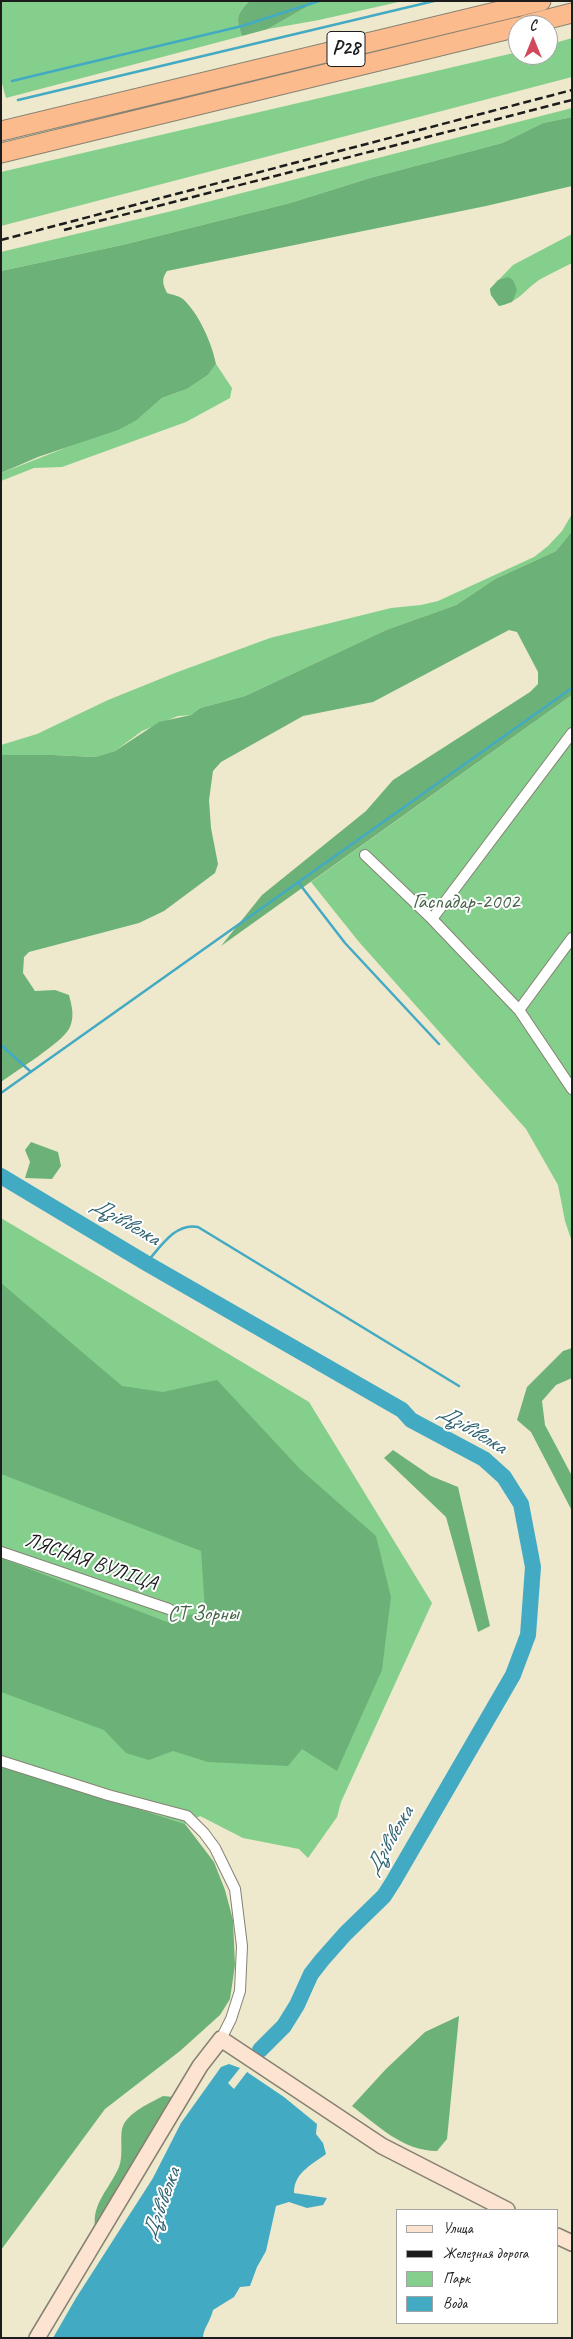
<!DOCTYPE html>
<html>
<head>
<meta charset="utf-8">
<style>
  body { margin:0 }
  #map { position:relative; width:573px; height:2339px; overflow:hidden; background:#eee8cc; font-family:Caveat,sans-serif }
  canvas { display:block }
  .frame { position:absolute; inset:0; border:2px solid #1c1c1c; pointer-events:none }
  .legend { position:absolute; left:396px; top:2209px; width:162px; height:115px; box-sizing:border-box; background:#fff; border:1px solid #a4a4a4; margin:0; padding:6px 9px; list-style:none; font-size:15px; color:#1c1c1c }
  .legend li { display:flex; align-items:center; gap:10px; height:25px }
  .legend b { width:25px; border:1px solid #a4a4a4 }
  .north { position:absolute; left:508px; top:15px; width:50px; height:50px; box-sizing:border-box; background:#fff; border:1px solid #a4a4a4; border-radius:50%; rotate:0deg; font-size:14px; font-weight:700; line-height:20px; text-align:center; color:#1c1c1c }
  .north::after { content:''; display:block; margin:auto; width:18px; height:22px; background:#d1495b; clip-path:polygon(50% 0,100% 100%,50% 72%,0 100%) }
</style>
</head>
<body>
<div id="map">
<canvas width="573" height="2339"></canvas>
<div class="frame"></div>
<ul class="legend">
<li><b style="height:6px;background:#fde4d1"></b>Улица</li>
<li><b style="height:6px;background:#1c1c1c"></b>Железная дорога</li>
<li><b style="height:14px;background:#85cf8c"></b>Парк</li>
<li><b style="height:14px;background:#43aac3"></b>Вода</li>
</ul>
<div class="north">С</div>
</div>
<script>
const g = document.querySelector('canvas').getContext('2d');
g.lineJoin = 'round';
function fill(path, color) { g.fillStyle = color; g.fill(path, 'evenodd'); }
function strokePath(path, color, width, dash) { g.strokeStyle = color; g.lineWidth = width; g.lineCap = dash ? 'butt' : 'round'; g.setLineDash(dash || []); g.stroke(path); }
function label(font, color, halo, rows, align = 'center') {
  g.font = font + ' Caveat,sans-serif'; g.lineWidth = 4; g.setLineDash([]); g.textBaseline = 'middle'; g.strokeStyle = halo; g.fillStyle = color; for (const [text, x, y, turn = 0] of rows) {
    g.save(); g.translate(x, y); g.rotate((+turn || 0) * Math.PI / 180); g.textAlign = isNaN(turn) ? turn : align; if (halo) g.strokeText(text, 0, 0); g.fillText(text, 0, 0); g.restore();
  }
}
fill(new Path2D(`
  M 1,1 L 249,1 C 236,16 236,17 242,36 L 6,98 L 1,80 Z
  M 317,1 L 403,1 L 319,20 L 268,29 Z
  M 572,38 L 572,77 L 1,226 L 1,172 L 518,52 L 518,55 L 548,55 L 548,45 Z
  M 572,108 L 572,117 L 543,123 L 502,143 L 370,178 L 290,203 L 122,245 L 1,271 L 1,252 L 176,210 Z
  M 572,234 L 572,263 C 561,269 549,274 539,280 C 525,290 517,303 499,306 L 491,295 L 490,289 L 513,265 Z
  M 216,364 L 232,388 L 230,398 L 186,422 L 62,467 L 34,468 L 1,481 L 1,473 L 137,420 L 162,398 L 187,389 L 208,375 Z
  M 572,514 L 572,531 L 556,551 L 495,579 L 456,605 L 386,630 L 245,696 L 200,708 L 191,715 L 178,716 L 142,731 L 115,751 L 95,757 L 53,755 L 1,755 L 1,745 L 37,734 L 108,700 L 175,673 L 270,638 L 391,608 L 421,605 L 438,601 L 534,557 L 548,546 L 562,531 Z
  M 572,695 L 572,1242 L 565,1221 L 558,1185 L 526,1129 L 359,942 L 311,882 Z
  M 1,1218 L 309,1402 L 432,1603 L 341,1802 L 337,1817 L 308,1858 L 299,1849 L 243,1838 L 200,1816 L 185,1824 L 1,1764 Z`), '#85cf8c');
fill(new Path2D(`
  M 249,1 L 317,1 L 268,29 L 242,36 C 236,17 236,16 249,1 Z
  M 572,117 L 572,186 L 486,206 L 167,271 C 161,279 163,285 167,293 C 173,295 181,296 185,301 C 200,316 212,344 216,364 L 208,375 L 187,389 L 162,398 L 137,420 L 118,430 L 38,457 L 1,473 L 1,271 L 122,245 L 290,203 L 370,178 L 502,143 L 543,123 Z
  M 508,277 L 513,280 L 517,290 L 512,302 L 499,306 L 491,295 L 490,289 L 498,280 Z
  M 572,531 L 572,695 L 221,946 L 262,895 L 366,811 L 393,780 L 530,692 L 538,684 L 538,672 L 517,632 L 509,630 L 373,702 L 303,716 L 221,762 L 213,771 L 209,800 L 211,828 L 218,864 L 215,873 L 164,911 L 139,923 L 29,952 L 24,957 L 23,973 L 35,991 L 55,990 L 69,995 C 72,1006 75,1018 69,1029 C 61,1043 16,1071 1,1082 L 1,755 L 53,755 L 95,757 L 115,751 L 159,722 L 191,715 L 200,708 L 245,696 L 386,630 L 456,605 L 495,579 L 556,551 Z
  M 31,1142 L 58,1152 L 61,1166 L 52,1179 L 25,1178 L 30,1162 L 25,1150 Z
  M 1,1283 L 122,1386 L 163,1392 L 217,1380 L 300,1469 L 376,1536 L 391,1597 L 382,1670 L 337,1771 L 302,1749 L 288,1766 L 208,1762 L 173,1751 L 149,1760 L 126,1753 L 104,1730 L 1,1692 L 1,1558 L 167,1622 L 205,1610 L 201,1551 L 1,1474 Z
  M 572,1348 L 572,1378 L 556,1385 L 542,1401 L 545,1425 L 572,1476 L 572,1511 L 531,1432 L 517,1420 L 527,1387 L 563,1351 Z
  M 393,1450 L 431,1476 L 458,1487 L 490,1626 L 478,1632 L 446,1517 L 384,1458 Z
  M 1,1764 L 185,1824 L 214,1862 L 225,1890 L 233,1920 L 235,1965 L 230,1999 L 220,2015 L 180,2051 L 105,2109 L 1,2250 Z
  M 459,2016 L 447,2139 L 437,2151 C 403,2151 377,2125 352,2106 L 386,2069 L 425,2032 Z
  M 163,2096 L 174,2097 L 95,2227 C 92,2203 110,2188 119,2167 C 124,2154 119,2135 123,2126 C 129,2112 150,2103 163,2096 Z`), '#6cb278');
fill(new Path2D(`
  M 229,2064 L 240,2068 L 228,2083 L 234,2089 L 247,2072 L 284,2097 L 317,2124 L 316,2134 L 323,2143 L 326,2154 C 310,2166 294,2173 294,2193 L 327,2198 L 323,2205 L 307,2208 L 289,2202 L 276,2206 L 266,2251 L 257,2267 L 250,2286 L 240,2287 L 234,2297 L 213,2310 C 211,2320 203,2329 203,2338 L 53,2338 L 76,2298 L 153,2178 L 181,2123 L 221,2067 Z`), '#43aac3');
strokePath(new Path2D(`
  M 12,81 L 242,26 L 319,1
  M 18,100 L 434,1
  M 298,882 L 345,943 L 439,1044
  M 1,1045 L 31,1072
  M 1,1093 L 572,688
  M 146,1263 C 160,1248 175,1222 198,1227 L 459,1386`), '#43aac3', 2.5);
strokePath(new Path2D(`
  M 1,1176 L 146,1263 L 402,1410 L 411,1420 L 484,1459 L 504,1477 L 521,1504 L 533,1567 L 528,1635 L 513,1675 L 393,1882 L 384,1896 L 345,1934 L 322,1960 L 311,1974 L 297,2005 L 284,2026 L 260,2050`), '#43aac3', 16);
const street = new Path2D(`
  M 365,855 L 432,919 L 519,1010 L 572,1089
  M 432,919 L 572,733
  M 519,1010 L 572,938
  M 1,1552 L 169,1609
  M 1,1761 L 108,1795 L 187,1816 L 204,1833 L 215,1848 L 235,1889 L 242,1946 L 240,1991 L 231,2019 L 221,2039`);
const secondary = new Path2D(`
  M 557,2236 L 572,2243
  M 37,2338 L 200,2066 L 221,2039 L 382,2146 L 507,2210`);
const highway = new Path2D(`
  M 525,25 L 572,13
  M 1,131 L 541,1
  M 1,153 L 518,27`);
strokePath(street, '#858274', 12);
strokePath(secondary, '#858274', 18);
strokePath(highway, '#858274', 21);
strokePath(street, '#fff', 10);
strokePath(secondary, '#fde4d1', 15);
strokePath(highway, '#fbbb8c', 19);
strokePath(new Path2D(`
  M 64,230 L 572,100
  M 1,240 L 572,90`), '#1c1c1c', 2.5, [8, 4]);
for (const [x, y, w] of [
  [346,49,38]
]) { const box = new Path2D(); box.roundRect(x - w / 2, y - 17.5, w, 35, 4); g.fillStyle = '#fff'; g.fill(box); strokePath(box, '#1c1c1c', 1); }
label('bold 20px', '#1c1c1c', null, [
  ["Р28",346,49]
]);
label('21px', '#466449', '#fff', [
  ["Гаспадар-2002",466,902],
  ["СТ Зорны",203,1614]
]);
label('21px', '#1c1c1c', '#fff', [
  ["ЛЯСНАЯ ВУЛІЦА",91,1562,19]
]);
label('italic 22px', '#306370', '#fff', [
  ["Дзівівелка",125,1222,30],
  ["Дзівівелка",472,1430,31],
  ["Дзівівелка",390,1841,-60],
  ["Дзівівелка",162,2204,-70]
]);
</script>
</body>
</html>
